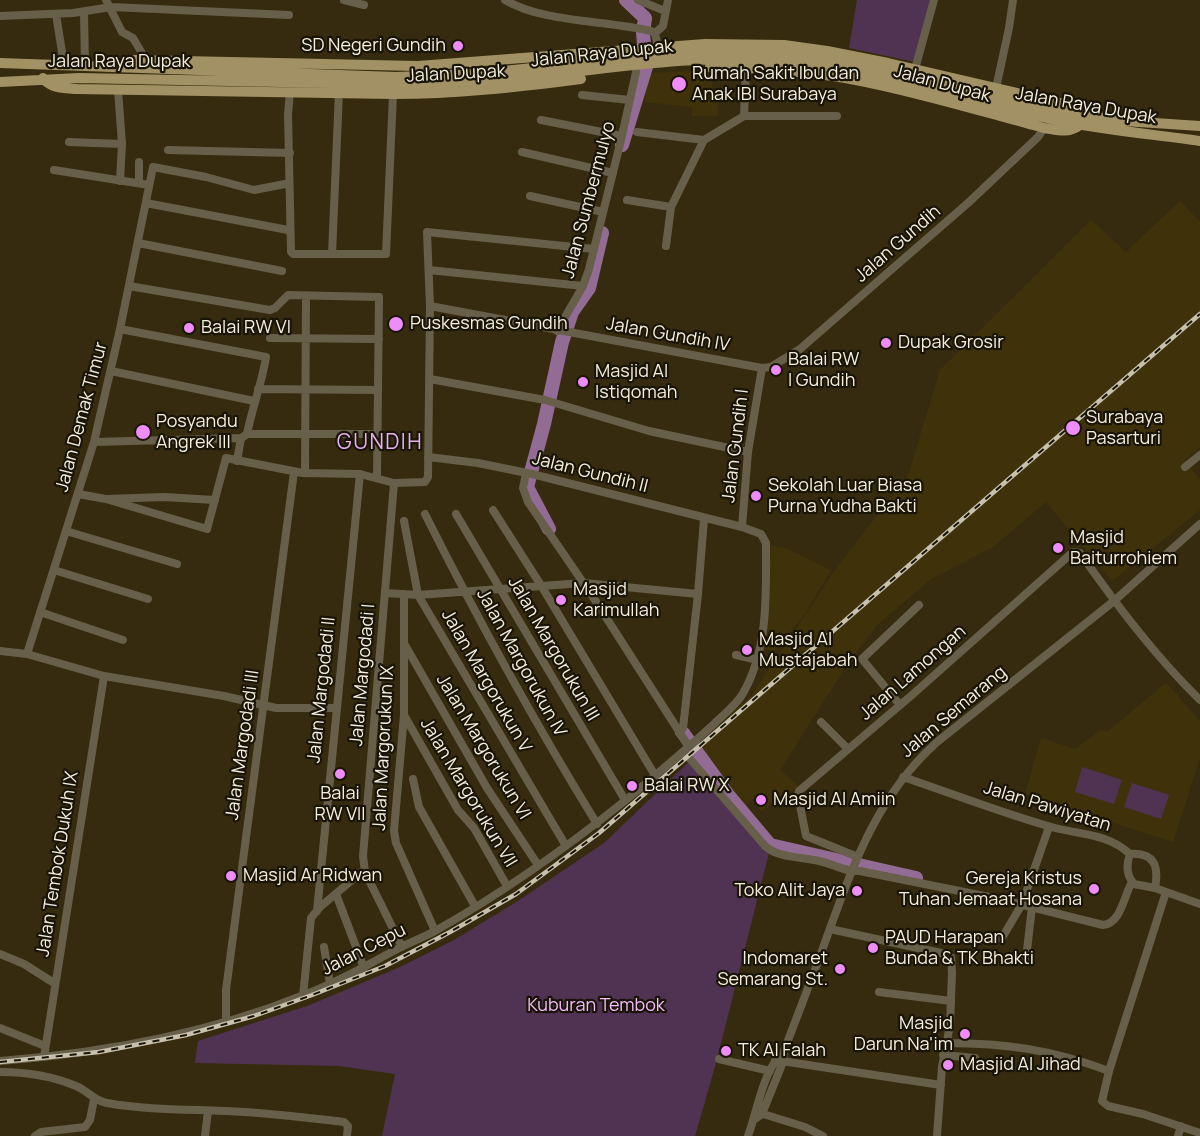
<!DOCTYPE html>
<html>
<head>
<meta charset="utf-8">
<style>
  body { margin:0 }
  canvas { display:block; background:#362b0e }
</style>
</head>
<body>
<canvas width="1200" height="1136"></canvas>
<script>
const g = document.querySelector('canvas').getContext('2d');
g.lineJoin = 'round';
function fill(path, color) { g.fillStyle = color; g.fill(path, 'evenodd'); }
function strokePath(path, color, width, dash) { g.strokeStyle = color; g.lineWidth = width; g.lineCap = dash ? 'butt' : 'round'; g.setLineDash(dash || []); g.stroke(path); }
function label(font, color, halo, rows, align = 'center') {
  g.font = font + ' Manrope,sans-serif'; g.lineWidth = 4.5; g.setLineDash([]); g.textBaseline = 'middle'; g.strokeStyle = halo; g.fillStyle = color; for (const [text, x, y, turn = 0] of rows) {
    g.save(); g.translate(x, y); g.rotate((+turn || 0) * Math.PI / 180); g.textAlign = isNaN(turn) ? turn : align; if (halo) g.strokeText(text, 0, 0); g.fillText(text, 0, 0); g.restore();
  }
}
fill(new Path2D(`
  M 712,70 L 712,95 L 718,101 L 718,116 L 692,116 L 692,107 L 645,102 L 647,73 Z
  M 1180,201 L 1200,222 L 1200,447 L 1184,460 L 1200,480 L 1200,510 L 1112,581 L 1046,502 L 993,547 L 931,579 L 877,625 L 846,666 L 780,770 L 799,786 L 761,811 L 753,799 L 742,808 L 695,748 L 752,695 L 837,567 L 908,476 L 940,370 L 1091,220 L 1126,252 Z
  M 767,545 L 785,548 L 831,570 L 804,615 L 775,651 L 764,649 Z
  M 1166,683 L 1200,721 L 1200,758 L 1173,842 L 1025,794 L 1041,738 L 1075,749 L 1101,730 L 1107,732 Z`), '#3f320b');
fill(new Path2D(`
  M 857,0 L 931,0 L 915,62 L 849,48 Z
  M 694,757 L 770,849 L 716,1063 L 695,1136 L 382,1136 L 395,1074 L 339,1066 L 195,1063 L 198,1041 L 310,1005 L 400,967 L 454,940 L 518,901 L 604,843 Z
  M 1082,767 L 1122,780 L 1114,804 L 1075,792 Z
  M 1132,783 L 1169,795 L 1161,819 L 1124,807 Z`), '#503253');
strokePath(new Path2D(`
  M 622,145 L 646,67 L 643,33 L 645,18 L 626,0
  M 549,529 L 527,487 L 544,424 L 562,342 L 572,312 L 589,288 L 602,233
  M 683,733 L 728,795 L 770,845 L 916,878`), '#936c96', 14);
strokePath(new Path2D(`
  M 106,0 L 122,32 L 133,38 L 146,60
  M 344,0 L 364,5
  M 505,0 C 544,23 606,20 651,31 L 655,33 L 658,47
  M 638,0 L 665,11
  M 84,12 L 85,66
  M 56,14 L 64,65
  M 0,16 L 73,13 L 111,7 L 289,15
  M 655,33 L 663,26 L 668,0
  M 915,69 L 934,0
  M 996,88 L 1009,28 L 1013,0
  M 118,90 L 122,144 L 120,181
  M 290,92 L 288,114 L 291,252 L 293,254 L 386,254 L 393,94
  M 582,95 L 630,100
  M 744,116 L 837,116
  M 744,116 L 746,68
  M 541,120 L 622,136
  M 637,132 L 704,140
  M 69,142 L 122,144
  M 168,150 L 290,153
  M 522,152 L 613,173
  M 54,170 L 149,185
  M 139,183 L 139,162
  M 530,196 L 603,212
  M 627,200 L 671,207
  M 146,203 L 288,230
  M 138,243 L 282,271
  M 666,246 L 671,207 L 704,140 L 744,116
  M 332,254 L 339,92
  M 429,270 L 583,286
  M 129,286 L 270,310 L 275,308 L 288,295 L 379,297 L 377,478
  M 430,306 L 762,368 L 771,367 L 800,349 L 968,203 L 1038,137 L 1044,128
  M 120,329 L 266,357 C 262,383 252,408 247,434
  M 557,331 L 583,286 L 589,269 L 622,136 L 636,72
  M 270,338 L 379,339
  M 111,371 L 254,401
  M 430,379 L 545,400 L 649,431 L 748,452
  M 258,389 L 378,390
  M 243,437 L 247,434 L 378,434
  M 94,442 L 241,438
  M 237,461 L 241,438
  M 1185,467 L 1200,455
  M 305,473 L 306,296
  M 526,473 L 523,488 L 528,502 L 593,597 L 689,747
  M 394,483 L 363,856 L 365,872 L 402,947
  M 78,494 L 106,499 L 164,497 L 215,500
  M 106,499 L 207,529 L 226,458 L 303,473 L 360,474 L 394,483 L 425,482 L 428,477 L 430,306 L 427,232 L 594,249
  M 493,510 L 542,587 L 656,777
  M 425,514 C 478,620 535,723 597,824
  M 456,514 L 625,800
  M 404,521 L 418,595 L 566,846
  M 742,527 L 748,452 L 762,368
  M 66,531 L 177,564
  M 54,570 L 148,599
  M 385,593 L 418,595 L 583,583 L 698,594
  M 404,594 L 404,715 L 394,831 L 396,843 L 435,931
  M 40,612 L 123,640
  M 405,645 L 487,788 L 538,865
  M 0,651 L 27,654 L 104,676 L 224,696 L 276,708 L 336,708
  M 27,654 L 94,442 L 120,329 L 153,167 L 206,177 L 254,190 L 285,184
  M 736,655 L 758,660
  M 900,705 L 862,659 L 919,605
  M 404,715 L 458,810 L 474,828 L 507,886
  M 821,722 L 848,749
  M 679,733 L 683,728 L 698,594 L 704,519
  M 684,752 L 765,846 C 778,858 802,857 819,861 C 834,864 844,872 860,871 L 999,899 L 1103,925 C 1121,924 1124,895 1132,882
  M 903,777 C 951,793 999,812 1048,826 C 1077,835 1106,832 1130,854 C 1155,852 1159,867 1155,888
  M 413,779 L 419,807 L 475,906
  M 1130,854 C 1126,865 1126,875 1134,884 L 1155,888 L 1200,904
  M 858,857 L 806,836 L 798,795 L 799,791 L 912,695 L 1073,552 L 1080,553 C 1116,604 1155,656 1200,700
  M 1166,892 L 1109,1071 L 1102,1101 L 1108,1106 L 1143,1114 L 1200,1133
  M 336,894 L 364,968
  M 317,911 L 360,474
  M 830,929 L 941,953 L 951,957 L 952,973 L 950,1025 L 942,1067 L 937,1136
  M 968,939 L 1002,938 L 1022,904 L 1049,827
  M 324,947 L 330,984
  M 0,954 L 24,964 L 54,983
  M 1026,959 L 1032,907
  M 879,992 L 951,1001
  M 303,996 L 311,918 L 320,907 L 364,870
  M 226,1022 L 226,990 L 294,472
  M 0,1028 L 45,1046
  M 946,1043 C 1006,1043 1053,1050 1109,1071
  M 943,1055 L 975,1058
  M 44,1057 L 104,676
  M 719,1059 L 770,1071
  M 775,1060 L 941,1085
  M 0,1061 C 104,1053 207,1034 304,995 C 337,982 368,965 399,948 C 411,942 424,937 435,931 C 503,893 566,848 626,800 C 656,775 686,750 714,724 C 723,715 735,706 742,695 C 769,649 766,594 766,543 L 761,534 L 742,527 L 532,474 L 478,463 L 428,457
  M 0,1072 C 26,1072 52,1076 76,1086 C 88,1091 93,1100 107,1103 C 152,1111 198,1109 244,1112 C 277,1114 310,1118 344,1122 L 348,1126 L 347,1136
  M 760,1113 L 805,1127 L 823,1136
  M 755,1119 L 762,1114 L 783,1062 L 784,1051 C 799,1011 815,971 829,931 C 855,860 879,794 937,742 L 1114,601 L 1200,524
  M 35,1136 L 41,1132 L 85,1127 L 90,1120 L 94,1099
  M 205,1136 L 208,1111
  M 748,1136 C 756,1115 763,1073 779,1057
  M 1178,1136 L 1181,1126`), '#675f4a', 8);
strokePath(new Path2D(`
  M 135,60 L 418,66 L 705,44 L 784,45 L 827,51 L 888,63 L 1065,104 L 1080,108 L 1087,115
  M 0,63 L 396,77 L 475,74 L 648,56 L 745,51 L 792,53 L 861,66 L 1050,110 L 1124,121 L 1200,126
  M 710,67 C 760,68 812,71 861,81 C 922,93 984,112 1044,128 C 1058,130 1068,134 1080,125
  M 43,78 C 51,89 65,88 77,89 L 393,94 C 456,94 518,87 581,79
  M 0,82 L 79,78 L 433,85 C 551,81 672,50 790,61 C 879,70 965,101 1052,119 C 1101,130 1151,134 1200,141`), '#a29164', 10);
const rail = new Path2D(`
  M 0,1062 L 99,1052 L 186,1035 L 254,1016 L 312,995 L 385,966 L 450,932 L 516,894 L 599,833 L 1200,314`);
strokePath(rail, '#c7c0ac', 4.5);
strokePath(rail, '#191408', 2, [7]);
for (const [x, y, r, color] of [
  [458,46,6,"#ee8cf8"],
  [679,84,8,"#ee8cf8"],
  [396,324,8,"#ee8cf8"],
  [189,328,6,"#ee8cf8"],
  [886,343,6,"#ee8cf8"],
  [776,370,6,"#ee8cf8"],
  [583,382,6,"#ee8cf8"],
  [1073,428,8,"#ee8cf8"],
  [143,432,8,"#ee8cf8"],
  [756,496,6,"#ee8cf8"],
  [1058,548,6,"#ee8cf8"],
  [561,600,6,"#ee8cf8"],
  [747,650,6,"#ee8cf8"],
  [340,774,6,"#ee8cf8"],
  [632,786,6,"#ee8cf8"],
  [761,800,6,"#ee8cf8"],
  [231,876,6,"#ee8cf8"],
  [1094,889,6,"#ee8cf8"],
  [857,891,6,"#ee8cf8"],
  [873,948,6,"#ee8cf8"],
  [840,969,6,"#ee8cf8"],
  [965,1034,6,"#ee8cf8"],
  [726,1051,6,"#ee8cf8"],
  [948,1065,6,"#ee8cf8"]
]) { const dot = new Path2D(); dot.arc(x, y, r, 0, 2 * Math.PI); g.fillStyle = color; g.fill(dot); strokePath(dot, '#191408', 2); }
label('18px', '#f5efde', '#191408', [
  ["SD Negeri Gundih",446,46,"right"],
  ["Rumah Sakit Ibu dan",692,74],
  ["Anak IBI Surabaya",692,95],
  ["Puskesmas Gundih",410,324],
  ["Balai RW VI",201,328],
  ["Dupak Grosir",898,343],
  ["Balai RW",788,360],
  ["I Gundih",788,381],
  ["Masjid Al",595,372],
  ["Istiqomah",595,393],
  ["Surabaya",1086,418],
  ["Pasarturi",1086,439],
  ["Posyandu",156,422],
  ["Angrek III",156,443],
  ["Sekolah Luar Biasa",768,486],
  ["Purna Yudha Bakti",768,507],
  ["Masjid",1070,538],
  ["Baiturrohiem",1070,559],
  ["Masjid",573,590],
  ["Karimullah",573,611],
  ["Masjid Al",759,640],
  ["Mustajabah",759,661],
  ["Balai RW X",644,786],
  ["Balai",340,794,"center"],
  ["RW VII",340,815,"center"],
  ["Masjid Al Amiin",773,800],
  ["Masjid Ar Ridwan",243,876],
  ["Gereja Kristus",1082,879,"right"],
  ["Tuhan Jemaat Hosana",1082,900,"right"],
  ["Toko Alit Jaya",845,891,"right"],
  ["PAUD Harapan",885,938],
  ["Bunda & TK Bhakti",885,959],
  ["Indomaret",828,959,"right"],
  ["Semarang St.",828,980,"right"],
  ["Masjid",953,1024,"right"],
  ["Darun Na'im",953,1045,"right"],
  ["TK Al Falah",738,1051],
  ["Masjid Al Jihad",960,1065]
], 'left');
label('18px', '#f5efde', '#191408', [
  ["Jalan Raya Dupak",602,54,-6],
  ["Jalan Raya Dupak",119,62],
  ["Jalan Dupak",456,74,-3],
  ["Jalan Dupak",942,84,15],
  ["Jalan Raya Dupak",1086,106,10],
  ["Jalan Sumbermulyo",589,200,-75],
  ["Jalan Gundih",898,244,-41],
  ["Jalan Gundih IV",668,335,10],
  ["Jalan Demak Timur",82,417,-75],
  ["Jalan Gundih I",736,446,-83],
  ["Jalan Gundih II",590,473,14],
  ["Jalan Margorukun III",553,649,60],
  ["Jalan Margorukun IV",521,663,61],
  ["Jalan Lamongan",913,673,-41],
  ["Jalan Margodadi I",363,675,-85],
  ["Jalan Margorukun V",486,681,60],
  ["Jalan Margodadi II",322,690,-84],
  ["Jalan Semarang",954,712,-40],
  ["Jalan Margodadi III",243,745,-82],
  ["Jalan Margorukun VI",483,747,59],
  ["Jalan Margorukun IX",384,748,-87],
  ["Jalan Margorukun VII",468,793,59],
  ["Jalan Pawiyatan",1047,807,17],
  ["Jalan Tembok Dukuh IX",58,864,-81],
  ["Jalan Cepu",364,950,-27]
]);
label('18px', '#f6bcfc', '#191408', [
  ["Kuburan Tembok",596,1006]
]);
g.letterSpacing = '1.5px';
label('21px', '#e5afea', '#191408', [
  ["GUNDIH",380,443]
]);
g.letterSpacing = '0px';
</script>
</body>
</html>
